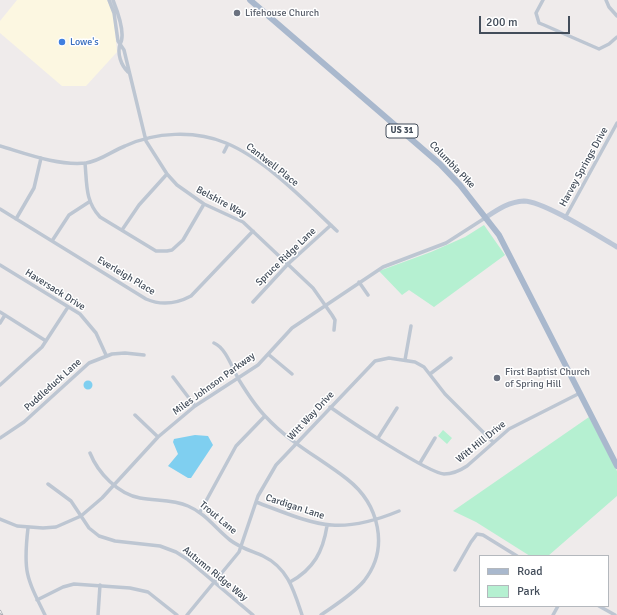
<!DOCTYPE html>
<html>
<head>
<meta charset="utf-8">
<style>
  body { margin:0 }
  #map { position:relative; width:617px; height:615px; overflow:hidden; background:#efebeb; font-family:Signika,sans-serif }
  canvas { display:block }
  .legend { position:absolute; left:479px; top:555px; width:130px; height:52px; box-sizing:border-box; background:#fff; border:1px solid #b4b8bd; margin:0; padding:5px 7px; list-style:none; font-size:12px; color:#434d5a }
  .legend li { display:flex; align-items:center; gap:8px; height:20px }
  .legend b { width:20px; border:1px solid #b4b8bd }
  .scale { position:absolute; left:479px; top:16px; width:91px; height:18px; box-sizing:border-box; border:2px solid #434d5a; border-top:0; padding-left:5px; font-size:12px; line-height:14px; white-space:nowrap; color:#434d5a; -webkit-text-stroke:3px #fff; paint-order:stroke }
</style>
</head>
<body>
<div id="map">
<canvas width="617" height="615"></canvas>
<ul class="legend">
<li><b style="height:5px;background:#a9b8cd"></b>Road</li>
<li><b style="height:11px;background:#b5f0d1"></b>Park</li>
</ul>
<div class="scale">200 m</div>
</div>
<script>
const g = document.querySelector('canvas').getContext('2d');
g.lineJoin = 'round';
function fill(path, color) { g.fillStyle = color; g.fill(path, 'evenodd'); }
function strokePath(path, color, width, dash) { g.strokeStyle = color; g.lineWidth = width; g.lineCap = dash ? 'butt' : 'round'; g.setLineDash(dash || []); g.stroke(path); }
function label(font, color, halo, rows, align = 'center') {
  g.font = font + ' Signika,sans-serif'; g.lineWidth = 3; g.setLineDash([]); g.textBaseline = 'middle'; g.strokeStyle = halo; g.fillStyle = color; for (const [text, x, y, turn = 0] of rows) {
    g.save(); g.translate(x, y); g.rotate((+turn || 0) * Math.PI / 180); g.textAlign = isNaN(turn) ? turn : align; if (halo) g.strokeText(text, 0, 0); g.fillText(text, 0, 0); g.restore();
  }
}
fill(new Path2D(`
  M 17,0 L 107,0 L 113,13 L 117,52 L 86,86 L 62,86 L 0,33 L 0,21 Z`), '#fcf7e1');
fill(new Path2D(`
  M 484,225 L 505,255 L 434,307 L 409,290 L 402,295 L 379,271 L 431,252 L 465,237 Z
  M 589,417 L 617,471 L 617,496 L 548,556 L 530,556 L 476,522 L 453,511 Z
  M 443,430 L 452,438 L 447,444 L 438,436 Z`), '#b5f0d1');
fill(new Path2D(`
  M83.5 385a4.5 4.5 0 1 1 9 0a4.5 4.5 0 1 1-9 0Z
  M 195,435 L 208,436 L 213,445 L 191,478 L 188,478 L 168,466 L 178,454 L 173,442 L 174,439 Z`), '#7fcff0');
strokePath(new Path2D(`
  M 109,0 L 114,13 L 118,41 L 120,44 C 117,54 121,65 128,72
  M 113,0 C 117,10 126,35 120,44 L 124,50 L 146,141 L 167,174 L 177,185 L 204,204 L 243,222 L 313,288 L 332,315 L 335,320 L 334,330
  M 543,0 L 536,13 L 539,23 L 544,25 L 599,49 L 609,44 L 617,37
  M 606,0 L 609,7 L 617,16
  M 0,146 C 27,154 58,166 86,163 C 100,161 112,151 125,146 C 155,132 195,130 226,143 C 265,159 306,202 337,231
  M 224,152 L 228,144
  M 85,163 C 87,184 85,201 100,217 L 156,251 L 167,251 L 172,250 L 183,240 L 204,204
  M 0,209 L 146,299 C 162,306 176,304 191,296 L 253,231
  M 565,218 L 617,123
  M 16,219 L 34,188 L 41,158
  M 122,230 L 139,205 L 167,174
  M 52,241 L 69,215 L 89,202
  M 0,265 L 80,314 L 96,333 L 106,355
  M 359,282 L 368,295
  M 253,302 L 288,264 L 331,225
  M 0,312 L 46,341
  M 0,323 L 5,315
  M 214,343 C 226,348 232,368 239,380 C 247,393 255,406 266,417 C 290,443 320,458 347,479 C 379,504 390,548 364,581 C 352,595 335,605 321,615
  M 268,354 L 292,374
  M 405,360 L 411,326
  M 430,374 L 451,358
  M 173,377 L 195,406
  M 0,385 L 42,347 L 68,307
  M 330,407 C 347,419 428,473 444,474 C 452,474 461,470 467,466 L 509,429 L 580,393
  M 135,415 L 158,437
  M 0,438 L 24,422 L 89,363 L 112,354 L 125,353 L 144,355
  M 378,438 L 397,408
  M 90,453 C 98,473 118,494 140,498 C 156,501 173,499 188,506 C 205,513 216,529 230,540 C 240,548 252,551 263,556 C 288,568 294,591 302,615
  M 420,463 L 435,438
  M 48,484 L 71,501 L 89,528 L 99,536 L 115,541 L 160,546 L 176,552 L 187,559 L 253,615
  M 256,502 C 315,524 336,537 399,511
  M 200,512 L 236,446 L 265,416
  M 0,519 L 17,526 L 43,528 L 56,527 L 81,516 L 102,498 L 158,437 L 195,406 L 258,365 L 292,328 L 383,267 L 446,243 L 485,218
  M 28,528 C 23,571 26,577 45,615
  M 455,570 L 471,542 L 477,534 L 483,535 L 517,556
  M 290,582 C 314,569 323,551 327,526
  M 37,600 L 63,587 L 74,584 L 130,588 L 148,592 L 177,615
  M 599,606 L 615,615
  M 98,615 L 100,585
  M 187,615 L 239,552 L 258,496 L 276,465 L 375,361 L 389,358 L 415,362 L 424,367 L 445,394 L 493,442
  M 553,615 L 558,606`), '#bdc6d2', 3.5);
strokePath(new Path2D(`
  M 485,218 C 497,210 508,202 524,201 C 543,201 598,236 617,247`), '#bcc6d6', 5);
strokePath(new Path2D(`
  M 250,0 L 440,164 L 460,185 L 499,235 L 617,466`), '#a9b8cd', 6);
const rail = new Path2D(`
  M 0,611 L 2,615`);
strokePath(rail, '#adb0b6', 2.5);
strokePath(rail, '#fff', 1, [3]);
for (const [x, y, r, color] of [
  [237,13,4,"#6b7280"],
  [62,42,4,"#3f7fe0"],
  [497,378,4,"#6b7280"]
]) { const dot = new Path2D(); dot.arc(x, y, r, 0, 2 * Math.PI); g.fillStyle = color; g.fill(dot); strokePath(dot, '#fff', 1.5); }
for (const [x, y, w] of [
  [402,131,32]
]) { const box = new Path2D(); box.roundRect(x - w / 2, y - 7, w, 14, 3); g.fillStyle = '#fff'; g.fill(box); strokePath(box, '#434d5a', 1); }
label('bold 9px', '#434d5a', null, [
  ["US 31",402,131]
]);
label('10px', '#5b616d', '#fff', [
  ["Lifehouse Church",245,13],
  ["First Baptist Church",505,372],
  ["of Spring Hill",505,384]
], 'left');
label('10px', '#366cbe', '#fff', [
  ["Lowe's",70,42]
], 'left');
label('10px', '#434d5a', '#fff', [
  ["Cantwell Place",272,165,38],
  ["Columbia Pike",452,165,46],
  ["Harvey Springs Drive",584,167,-61],
  ["Belshire Way",221,202,28],
  ["Spruce Ridge Lane",286,257,-44],
  ["Everleigh Place",126,276,31],
  ["Haversack Drive",55,290,32],
  ["Miles Johnson Parkway",214,384,-36],
  ["Puddleduck Lane",53,385,-42],
  ["Witt Way Drive",311,416,-47],
  ["Witt Hill Drive",481,442,-39],
  ["Cardigan Lane",295,507,18],
  ["Trout Lane",218,518,40],
  ["Autumn Ridge Way",215,574,39]
]);
</script>
</body>
</html>
